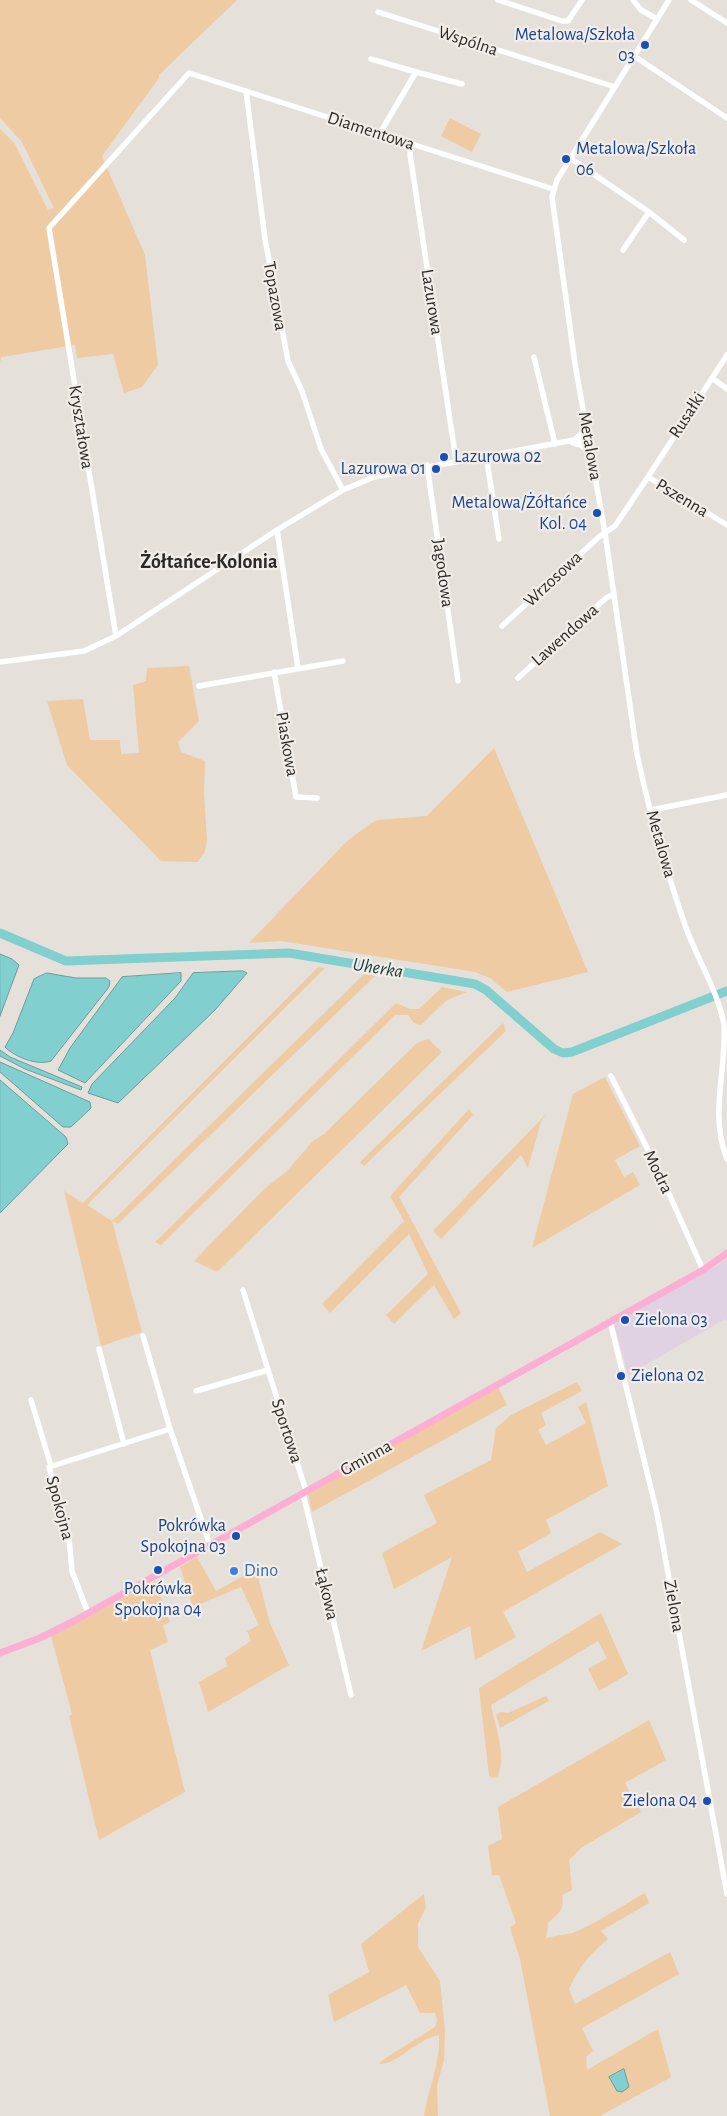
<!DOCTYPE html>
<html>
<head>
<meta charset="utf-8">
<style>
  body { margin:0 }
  canvas { display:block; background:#e5e0da }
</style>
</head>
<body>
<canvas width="727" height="2116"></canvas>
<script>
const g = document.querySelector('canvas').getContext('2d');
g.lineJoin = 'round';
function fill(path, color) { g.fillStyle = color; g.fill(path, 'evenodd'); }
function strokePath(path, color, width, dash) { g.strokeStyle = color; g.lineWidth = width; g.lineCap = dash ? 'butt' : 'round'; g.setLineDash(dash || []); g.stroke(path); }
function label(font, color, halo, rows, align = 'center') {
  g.font = font + ' "Alegreya Sans",sans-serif'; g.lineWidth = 4.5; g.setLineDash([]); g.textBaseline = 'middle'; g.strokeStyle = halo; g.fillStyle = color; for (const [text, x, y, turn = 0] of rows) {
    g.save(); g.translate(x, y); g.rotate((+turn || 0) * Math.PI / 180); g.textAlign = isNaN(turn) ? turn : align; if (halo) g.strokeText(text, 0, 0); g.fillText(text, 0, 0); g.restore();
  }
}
fill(new Path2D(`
  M 727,1257 L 727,1321 L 725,1319 L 628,1375 L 614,1323 L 718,1265 Z`), '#e0d1e3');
fill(new Path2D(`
  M 0,0 L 237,0 L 159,75 L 159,78 L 102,156 L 145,255 L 158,365 L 142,387 L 124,393 L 113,354 L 77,358 L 75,345 L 2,357 L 0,362 L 0,129 L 15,144 L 48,210 L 54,208 L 22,142 L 0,118 Z
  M 450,118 L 481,134 L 472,152 L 441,136 Z
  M 189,666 L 199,721 L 178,742 L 181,752 L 205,761 L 204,794 L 207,840 L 205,852 L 197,862 L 161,861 L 67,765 L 47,701 L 83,699 L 90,740 L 120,740 L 121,754 L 139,753 L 133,685 L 146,681 L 147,668 Z
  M 494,748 L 588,972 L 507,992 L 490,978 L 475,972 L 281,941 L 249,943 L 347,841 L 370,824 L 378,820 L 427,816 Z
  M 318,967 L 325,968 L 87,1205 L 112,1221 L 364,974 L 375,976 L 118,1224 L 112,1221 L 142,1332 L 101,1346 L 64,1191 L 83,1203 Z
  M 442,987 L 467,992 L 447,1000 L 421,1025 L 414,1023 L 408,1015 L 395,1015 L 161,1245 L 155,1242 L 396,1003 L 410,1009 L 419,1009 Z
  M 503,1023 L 506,1031 L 364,1166 L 360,1162 Z
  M 428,1039 L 442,1052 L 217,1272 L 194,1261 L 263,1190 L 287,1171 L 313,1141 L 324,1134 L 417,1043 Z
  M 605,1077 L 640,1146 L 615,1160 L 624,1177 L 633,1172 L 640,1185 L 532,1248 L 573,1094 Z
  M 469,1109 L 473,1115 L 399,1197 L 461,1313 L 454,1319 L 434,1285 L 394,1324 L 386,1315 L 428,1274 L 409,1234 L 330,1313 L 322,1304 L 404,1221 L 390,1196 Z
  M 547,1113 L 541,1121 L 528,1168 L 521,1155 L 441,1239 L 433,1231 Z
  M 577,1382 L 582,1391 L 541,1413 L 546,1425 L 538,1430 L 546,1445 L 586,1423 L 578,1407 L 586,1402 L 608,1486 L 546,1520 L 551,1533 L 518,1552 L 527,1572 L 600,1532 L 622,1544 L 503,1612 L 516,1637 L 475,1660 L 470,1626 L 421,1651 L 452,1557 L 394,1589 L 382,1553 L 437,1523 L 424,1495 L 491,1460 L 496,1428 L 511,1415 Z
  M 498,1387 L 507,1405 L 312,1512 L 308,1494 Z
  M 197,1557 L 216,1591 L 256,1569 L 270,1623 L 289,1665 L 208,1712 L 199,1682 L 227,1666 L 225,1658 L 251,1641 L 247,1631 L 259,1625 L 241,1587 L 193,1607 L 180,1567 Z
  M 155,1581 L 170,1622 L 163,1625 L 168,1642 L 150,1650 L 185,1792 L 99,1840 L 69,1716 L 72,1714 L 51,1636 Z
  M 601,1613 L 628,1674 L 599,1691 L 588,1669 L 607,1658 L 598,1641 L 491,1705 C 495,1727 507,1754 498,1776 L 494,1778 L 489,1776 L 479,1688 Z
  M 546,1696 L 549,1701 L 500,1728 L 496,1715 L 501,1712 L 508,1713 Z
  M 649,1720 L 666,1760 L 625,1783 L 641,1812 L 581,1848 L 569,1860 L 572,1890 L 562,1895 C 565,1910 558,1914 548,1923 L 546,1938 C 553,1936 561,1935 568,1934 C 585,1931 628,1902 645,1893 L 649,1903 L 601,1931 L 608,1939 C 590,1954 579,1967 569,1989 L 575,2004 L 670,1952 L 679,1974 L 582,2028 L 593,2051 L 586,2057 L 587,2070 L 658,2029 L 671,2077 L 600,2116 L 550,2116 L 520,1959 L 510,1928 L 516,1923 L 499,1875 L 492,1875 L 488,1846 L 502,1839 L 498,1807 Z
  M 424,1894 L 426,1908 L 418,1923 L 418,1947 L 440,1981 L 445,2031 L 444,2060 L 437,2085 L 438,2116 L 424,2116 C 428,2090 441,2061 439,2035 C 416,2039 399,2064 379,2064 L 384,2059 L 435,2027 L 437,2020 L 435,2013 L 420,2013 L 406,1985 L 334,2022 L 328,1995 L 369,1972 L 361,1944 Z`), '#eecba3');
const water = new Path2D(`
  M 0,954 L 12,959 L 19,965 L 0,1016 Z
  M 243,971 L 247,973 L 215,1010 L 118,1103 L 88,1093 L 92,1084 L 175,998 L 193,973 Z
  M 47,973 L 76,978 L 106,978 L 110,981 L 109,987 L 51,1061 C 37,1066 15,1057 5,1047 L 13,1033 L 34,979 Z
  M 181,973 L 181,981 L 85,1083 L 58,1070 L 70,1048 L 122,977 Z
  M 0,1050 L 10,1057 L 82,1087 L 81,1090 L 25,1069 L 0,1056 Z
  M 0,1062 L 90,1102 L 91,1108 L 71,1127 L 63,1127 L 0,1072 Z
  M 0,1080 L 66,1137 L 68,1144 L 0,1213 Z
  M 624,2069 L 629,2087 L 622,2092 L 617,2091 L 609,2077 Z`);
fill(water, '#82cfd0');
strokePath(water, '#689e9e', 1);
strokePath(new Path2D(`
  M 0,933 L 66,961 L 289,953 L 475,984 L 486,990 L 554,1049 L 563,1053 L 572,1052 L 727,991`), '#82cfd0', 9);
strokePath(new Path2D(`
  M 498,0 L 562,21 L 568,21 L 582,0
  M 633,0 L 641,10 L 657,19
  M 669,0 L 557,180 L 552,197 L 575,364 L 605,533 L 637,754 C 649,811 666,870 685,925 C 697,959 717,989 724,1024 C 727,1069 709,1114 727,1159
  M 691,0 L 727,23
  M 378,12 L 615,87
  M 634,56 L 727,118
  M 371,59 L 416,72
  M 246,91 L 265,239 L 288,361 L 302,391 L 321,449 L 343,490
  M 380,133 L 416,72 L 462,84
  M 411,143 L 410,154 L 456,460
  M 570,158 L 649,212 L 684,240
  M 623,250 L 649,212
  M 534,357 L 555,444
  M 712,378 L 727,389
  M 574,440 L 582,433 L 586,424
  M 573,443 L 581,445 L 590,453
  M 486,455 L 499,539
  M 427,465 L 458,681
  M 648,477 L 727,355
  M 277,530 L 298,668
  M 502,626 L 600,536 L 615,526 L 648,477 L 727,525
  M 116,636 L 49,228 L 189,73 L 553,189
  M 0,662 L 84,651 L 116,636 L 277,530 L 343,490 L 374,477 L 574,440 L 589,441
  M 274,672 L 296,797 L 317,798
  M 518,678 L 606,598 L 614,594
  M 199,686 L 343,661
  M 651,810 L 727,795
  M 611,1076 L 662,1178 L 703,1270
  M 243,1290 L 306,1491
  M 610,1321 L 657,1513 L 727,1894
  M 143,1336 L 170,1429 L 210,1545
  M 99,1349 L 124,1444
  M 196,1391 L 268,1370
  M 31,1400 L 51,1466
  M 303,1493 L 351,1695
  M 88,1613 L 72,1571 L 69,1538 L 49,1467 L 170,1429`), '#fff', 5.5);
strokePath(new Path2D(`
  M 0,1653 L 40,1638 L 74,1621 L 703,1270 L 727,1253`), '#fdaed3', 7);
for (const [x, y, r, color] of [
  [645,45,5,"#1a4fb4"],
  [566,159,5,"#1a4fb4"],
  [444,457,5,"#1a4fb4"],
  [436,469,5,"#1a4fb4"],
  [597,513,5,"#1a4fb4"],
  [625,1320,5,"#1a4fb4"],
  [621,1376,5,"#1a4fb4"],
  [236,1536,5,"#1a4fb4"],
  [158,1570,5,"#1a4fb4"],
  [234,1571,5,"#3f7fe0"],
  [707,1801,5,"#1a4fb4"]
]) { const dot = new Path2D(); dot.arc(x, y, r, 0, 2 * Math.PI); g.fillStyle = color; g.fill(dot); strokePath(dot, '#f2ede7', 2); }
label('18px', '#164399', '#f2ede7', [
  ["Metalowa/Szkoła",635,35],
  ["03",635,56],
  ["Metalowa/Szkoła",576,149,"left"],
  ["06",576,170,"left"],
  ["Lazurowa 02",454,457,"left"],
  ["Lazurowa 01",426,469],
  ["Metalowa/Żółtańce",587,503],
  ["Kol. 04",587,524],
  ["Zielona 03",635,1320,"left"],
  ["Zielona 02",631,1376,"left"],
  ["Pokrówka",226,1526],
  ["Spokojna 03",226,1547],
  ["Pokrówka",158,1589,"center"],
  ["Spokojna 04",158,1610,"center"],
  ["Zielona 04",697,1801]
], 'right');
label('18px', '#2c2a28', '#f2ede7', [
  ["Wspólna",468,41,18],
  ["Diamentowa",371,131,18],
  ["Topazowa",275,296,80],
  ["Lazurowa",432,302,81],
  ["Rusałki",687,415,-57],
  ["Kryształowa",81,427,81],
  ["Metalowa",590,446,80],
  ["Pszenna",682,498,31],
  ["Jagodowa",443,573,82],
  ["Wrzosowa",553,579,-43],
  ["Lawendowa",565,635,-42],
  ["Piaskowa",287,744,80],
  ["Metalowa",661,844,74],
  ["Modra",658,1172,64],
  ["Sportowa",287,1431,72],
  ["Gminna",366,1458,-29],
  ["Spokojna",60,1508,75],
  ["Łąkowa",327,1594,77],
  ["Zielona",674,1606,80]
]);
label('18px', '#366cbe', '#f2ede7', [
  ["Dino",244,1571]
], 'left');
label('italic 19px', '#153b3c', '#f2ede7', [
  ["Uherka",378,968,9]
]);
label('bold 20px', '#2c2a28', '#f2ede7', [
  ["Żółtańce-Kolonia",209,562]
]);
</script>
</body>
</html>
